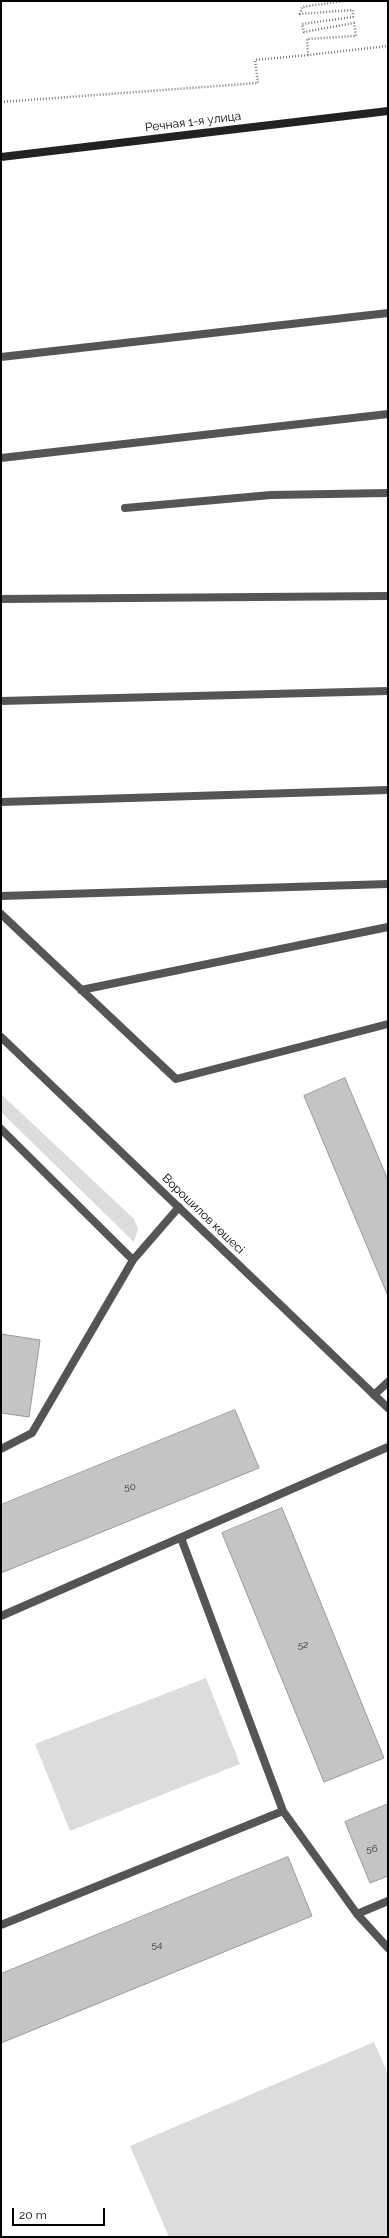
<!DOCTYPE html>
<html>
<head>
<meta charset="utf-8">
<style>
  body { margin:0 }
  #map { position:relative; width:389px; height:2238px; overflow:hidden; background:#fff; font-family:Raleway,sans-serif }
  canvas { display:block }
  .frame { position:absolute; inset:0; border:2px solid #000; pointer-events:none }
  .scale { position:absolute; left:12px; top:2208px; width:93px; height:18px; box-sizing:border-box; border:2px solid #000; border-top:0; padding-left:5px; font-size:12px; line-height:14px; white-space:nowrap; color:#000; -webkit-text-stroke:3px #fff; paint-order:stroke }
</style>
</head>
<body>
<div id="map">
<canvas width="389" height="2238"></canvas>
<div class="frame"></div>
<div class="scale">20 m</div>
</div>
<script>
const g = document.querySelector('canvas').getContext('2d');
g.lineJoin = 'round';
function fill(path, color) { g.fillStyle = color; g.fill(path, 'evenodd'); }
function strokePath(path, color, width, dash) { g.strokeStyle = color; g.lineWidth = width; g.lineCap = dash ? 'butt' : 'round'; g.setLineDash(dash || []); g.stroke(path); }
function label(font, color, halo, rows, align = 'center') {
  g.font = font + ' Raleway,sans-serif'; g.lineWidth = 4; g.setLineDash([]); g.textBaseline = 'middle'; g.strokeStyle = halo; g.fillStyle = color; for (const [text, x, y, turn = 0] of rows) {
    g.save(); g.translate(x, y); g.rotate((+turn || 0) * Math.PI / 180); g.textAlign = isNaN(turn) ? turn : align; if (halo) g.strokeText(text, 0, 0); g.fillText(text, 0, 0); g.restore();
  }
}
fill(new Path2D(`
  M 1,1094 L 134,1219 L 138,1229 L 134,1242 L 1,1112 Z
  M 206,1678 L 240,1764 L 70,1831 L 35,1744 Z
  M 374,2042 L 388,2074 L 388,2237 L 169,2237 L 130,2146 Z`), '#dcdcdc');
const building = new Path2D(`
  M 345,1078 L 388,1180 L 388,1296 L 304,1096 Z
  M 1,1334 L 40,1340 L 29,1417 L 1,1413 Z
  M 235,1410 L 259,1468 L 1,1573 L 1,1505 Z
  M 282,1508 L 384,1758 L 324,1782 L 222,1533 Z
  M 388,1804 L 388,1876 L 370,1883 L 345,1822 Z
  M 288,1857 L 312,1916 L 1,2043 L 1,1974 Z`);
fill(building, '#c4c4c4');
strokePath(building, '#999', 1);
strokePath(new Path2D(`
  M 343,1 L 302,7 L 300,14 L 353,10 L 353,17 L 302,24 L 304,32 L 354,23 L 356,36 L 307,39 L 308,55 L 388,46
  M 1,102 L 258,83 L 255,60 L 308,55`), '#777', 2.5, [1, 2]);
strokePath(new Path2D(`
  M 1,357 L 388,313
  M 1,458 L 388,414
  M 125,508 L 271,495 L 388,493
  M 1,599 L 388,596
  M 1,701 L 388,691
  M 1,802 L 388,790
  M 1,896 L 388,884
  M 1,914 L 176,1079 L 388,1024
  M 81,990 L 388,927
  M 1,1129 L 133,1260 L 179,1207
  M 374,1395 L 388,1382
  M 1,1449 L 32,1433 L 133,1260
  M 181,1538 L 283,1811
  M 1,1616 L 388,1447
  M 357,1914 L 388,1948
  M 1,1925 L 283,1811 L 357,1914 L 388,1901`), '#555', 8);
strokePath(new Path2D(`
  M 1,1037 L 388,1408`), '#555', 8);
strokePath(new Path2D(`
  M 1,157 L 388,111`), '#222', 8);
label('10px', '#313131', null, [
  ["50",130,1487],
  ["52",303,1645],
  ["56",372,1849],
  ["54",157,1945]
]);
label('12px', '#000', '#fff', [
  ["Речная 1-я улица",193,122,-7],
  ["Ворошилов көшесі",203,1214,44]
]);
</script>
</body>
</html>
